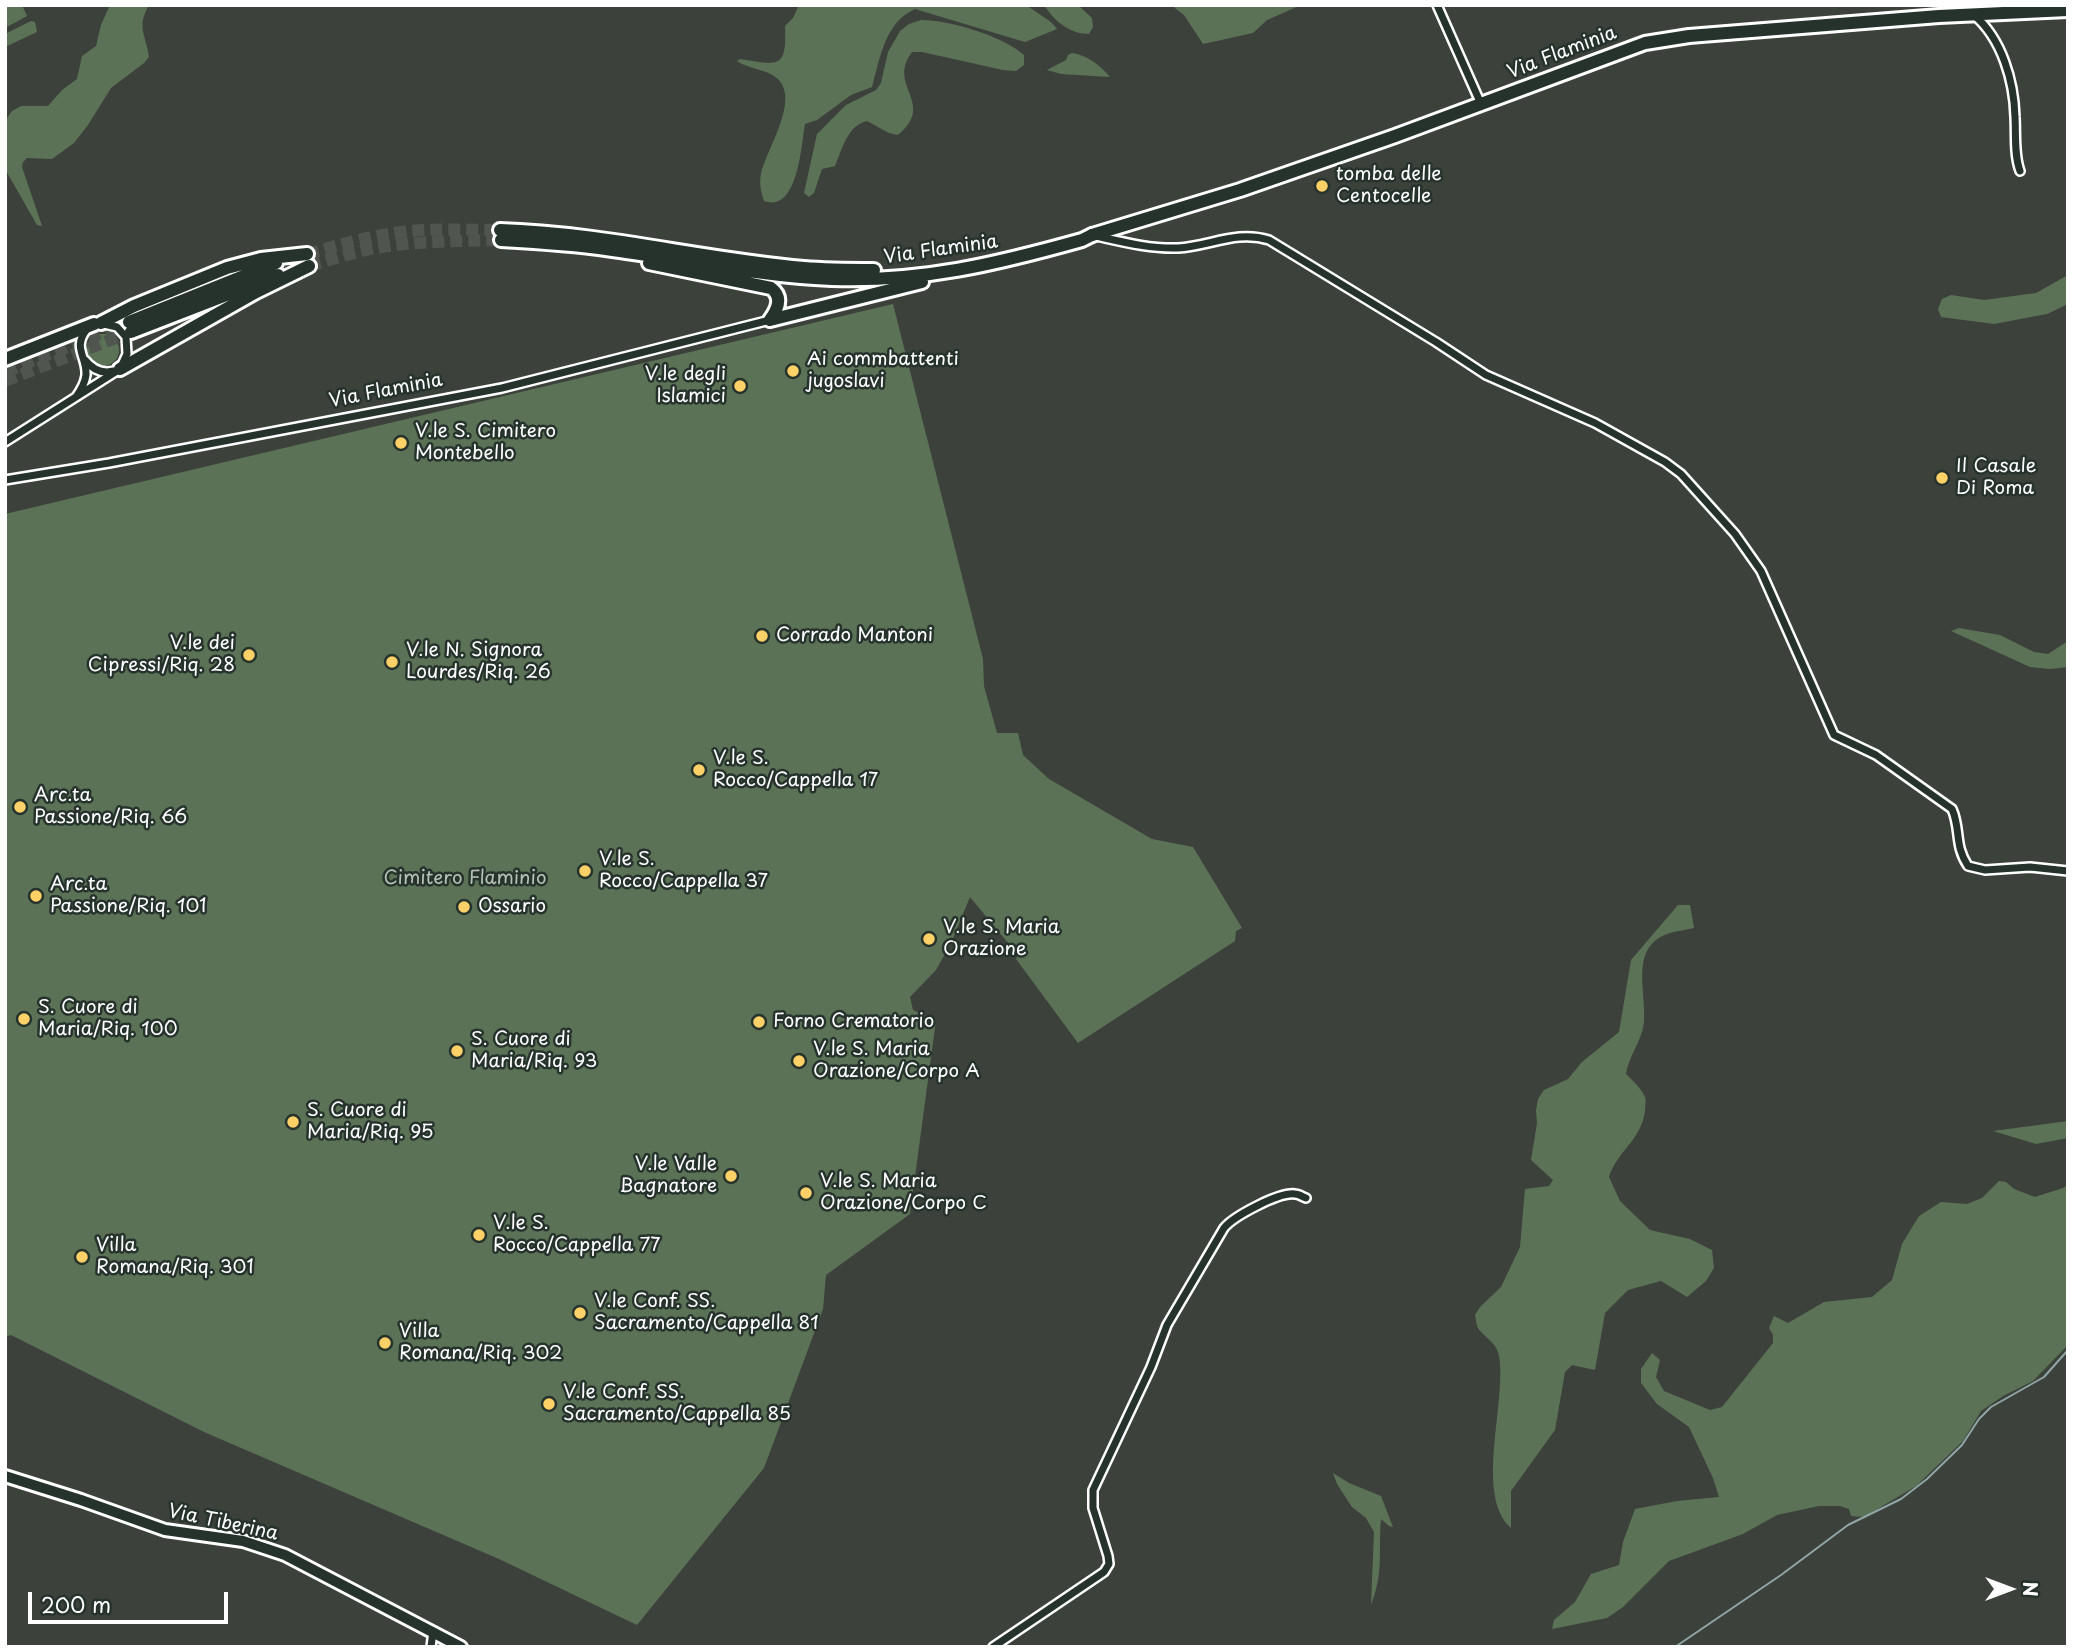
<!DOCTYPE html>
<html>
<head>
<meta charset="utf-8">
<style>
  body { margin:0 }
  #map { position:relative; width:2073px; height:1652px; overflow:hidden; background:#3c423b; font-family:"Playpen Sans",sans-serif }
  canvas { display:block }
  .frame { position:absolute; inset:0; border:7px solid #fff; pointer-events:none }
  .north { position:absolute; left:1975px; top:1554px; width:70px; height:70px; -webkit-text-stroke:5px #26332d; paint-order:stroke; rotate:90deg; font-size:19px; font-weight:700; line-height:28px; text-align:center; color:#fff }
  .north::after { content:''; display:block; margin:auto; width:24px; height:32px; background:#fff; clip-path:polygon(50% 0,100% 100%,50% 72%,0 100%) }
  .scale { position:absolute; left:28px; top:1592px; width:200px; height:32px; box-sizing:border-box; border:4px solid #fff; border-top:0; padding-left:9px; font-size:21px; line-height:24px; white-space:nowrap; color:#fff; -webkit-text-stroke:5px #26332d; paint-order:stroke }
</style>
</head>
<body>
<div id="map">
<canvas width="2073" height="1652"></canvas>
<div class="frame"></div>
<div class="north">N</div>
<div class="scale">200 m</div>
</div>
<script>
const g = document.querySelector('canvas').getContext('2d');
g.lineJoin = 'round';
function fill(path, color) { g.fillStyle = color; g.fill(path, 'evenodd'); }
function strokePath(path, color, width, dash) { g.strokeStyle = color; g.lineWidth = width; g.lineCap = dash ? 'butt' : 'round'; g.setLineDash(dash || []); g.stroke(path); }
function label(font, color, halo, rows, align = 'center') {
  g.font = font + ' "Playpen Sans",sans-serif'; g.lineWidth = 5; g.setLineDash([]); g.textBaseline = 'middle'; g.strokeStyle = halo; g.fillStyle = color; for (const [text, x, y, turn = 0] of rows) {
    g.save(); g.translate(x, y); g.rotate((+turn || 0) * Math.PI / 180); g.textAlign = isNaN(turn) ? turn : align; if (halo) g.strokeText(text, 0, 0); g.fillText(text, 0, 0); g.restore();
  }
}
fill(new Path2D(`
  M 5,5 L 22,5 L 27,16 L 5,28 Z
  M 110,5 L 149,5 C 136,28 146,34 149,57 L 144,63 L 111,88 L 88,125 L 74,143 L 52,159 L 27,158 L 23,162 L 22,167 L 42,226 L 37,225 L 5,169 L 5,121 L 12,111 L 21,106 L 48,106 L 62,90 L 77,79 L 82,56 L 96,46 L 101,25 Z
  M 799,5 L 1026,5 L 1051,22 L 1057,29 L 1025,42 L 915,9 C 885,22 880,58 872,87 L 851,95 L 817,120 L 805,124 C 801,146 798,213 764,201 C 761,192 759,183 761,174 C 766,150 800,101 778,79 C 767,69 748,69 737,61 L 740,59 C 778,65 787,70 785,26 L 793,18 Z
  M 1044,5 L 1078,5 L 1092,18 L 1093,27 L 1089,34 C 1070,34 1054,21 1044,5 Z
  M 1171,5 L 1301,5 L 1267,20 L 1253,33 L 1203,44 L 1184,15 Z
  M 921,20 C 949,20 1003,36 1024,55 L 1024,65 L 1016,71 L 1003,70 L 922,52 L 912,52 C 886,86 937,103 898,135 L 889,133 L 867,121 C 848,125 842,149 835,166 L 822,169 L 814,193 L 809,197 L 804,193 L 817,134 L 846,105 L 876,90 L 881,83 L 888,52 L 900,31 L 909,24 Z
  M 31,21 L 35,22 L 37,32 L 5,47 L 5,34 Z
  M 1072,53 C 1087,55 1100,65 1110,77 L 1061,74 L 1047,70 L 1066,60 L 1068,55 Z
  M 2068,275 L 2068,304 L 2047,314 L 1994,324 L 1941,317 L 1938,309 L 1942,299 L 1951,295 L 1984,300 L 2036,293 Z
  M 893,304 L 983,659 L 984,686 L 997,733 L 1018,733 L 1023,755 L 1049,779 L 1152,839 L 1193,847 L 1242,928 L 1236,931 L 1235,941 L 1078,1043 L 1016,959 L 1018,955 L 970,897 L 951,943 L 936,970 L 910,997 L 913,1010 L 936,1020 L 910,1214 L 826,1275 L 823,1309 L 764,1468 L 637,1625 L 499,1559 L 204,1432 L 11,1335 L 5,1337 L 5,514 Z
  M87 350a16 16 0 1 1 32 0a16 16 0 1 1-32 0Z
  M 1959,628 L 2000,635 L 2034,652 L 2048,654 L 2068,641 L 2068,667 L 2050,669 L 2030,667 L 1951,631 Z
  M 1678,905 L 1690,905 L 1694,928 C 1686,930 1676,931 1667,934 C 1629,948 1647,993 1644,1022 C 1642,1041 1629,1055 1626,1074 C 1632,1080 1640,1087 1644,1095 C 1647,1100 1645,1105 1645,1111 C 1641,1141 1617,1151 1609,1177 L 1620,1201 L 1650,1230 L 1690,1239 L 1712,1250 L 1714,1268 L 1706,1281 L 1687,1297 L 1661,1281 L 1628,1290 L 1605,1313 L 1595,1370 L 1572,1365 L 1565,1372 L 1555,1430 L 1511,1491 L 1511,1528 C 1474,1495 1507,1403 1499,1356 C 1496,1340 1482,1337 1477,1326 C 1476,1322 1476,1319 1475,1315 L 1480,1307 L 1501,1287 L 1520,1247 L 1525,1189 L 1549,1186 L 1553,1180 L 1531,1160 L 1537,1123 L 1536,1110 L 1538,1099 L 1544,1090 L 1568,1079 L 1582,1062 L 1619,1032 L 1631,960 Z
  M 2068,1121 L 2068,1138 L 2036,1144 L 1993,1131 Z
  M 1999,1181 L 2006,1182 L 2014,1189 L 2035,1197 L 2063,1188 L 2068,1185 L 2068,1345 L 2033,1381 L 2003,1396 L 1981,1411 L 1963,1441 L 1916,1486 L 1864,1517 L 1851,1516 L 1849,1509 L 1840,1506 L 1819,1506 L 1777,1515 L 1743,1534 L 1669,1561 L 1623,1607 L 1607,1618 L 1552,1629 L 1554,1620 L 1575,1602 L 1591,1574 L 1619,1565 L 1623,1542 L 1635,1509 L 1677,1501 L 1719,1497 L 1713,1478 L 1689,1427 L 1657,1404 L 1641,1383 L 1641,1369 L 1652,1353 L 1660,1360 L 1656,1377 L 1664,1391 L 1710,1410 L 1722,1407 L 1773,1343 L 1773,1335 L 1769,1328 L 1774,1316 L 1788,1323 L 1824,1302 L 1872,1297 L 1892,1280 L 1902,1244 L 1919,1216 L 1941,1202 L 1967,1204 L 1982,1198 Z
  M 1333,1473 L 1349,1483 L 1381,1496 L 1393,1527 L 1389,1526 L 1381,1519 C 1378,1553 1384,1571 1371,1605 L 1374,1532 L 1366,1518 L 1352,1507 L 1337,1484 Z`), '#5c7256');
strokePath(new Path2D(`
  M 1675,1647 L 1781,1575 L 1848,1525 L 1901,1499 L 1927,1479 L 1962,1445 L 1979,1419 L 1991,1407 L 2044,1377 L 2068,1350`), '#90a5a6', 2);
strokePath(new Path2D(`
  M 307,254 C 338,245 369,236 402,232 C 434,228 467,230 500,230
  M 309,266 C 328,261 347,254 366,250 C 410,241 456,241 501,240
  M 5,372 L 129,322
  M 5,381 L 131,332`), '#50554f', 12, [12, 6]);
const minor = new Path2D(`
  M 1437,5 L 1481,104
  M 1974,15 C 2002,39 2014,81 2015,117 C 2016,135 2014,155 2020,171
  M 1096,236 C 1123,242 1150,249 1178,248 C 1210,246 1237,230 1269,240 L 1436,342 L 1486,375 L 1595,423 L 1665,462 L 1681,474 L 1735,534 L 1761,571 L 1834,735 L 1876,755 L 1952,809 C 1961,829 1954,845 1968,866 L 1985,870 L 2030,867 L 2068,871
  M 85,360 C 92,369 102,374 114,371
  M 76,397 C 81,390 85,383 86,375 C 87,356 72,348 87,329
  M 5,442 L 120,369 L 127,354 L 126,337 L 117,327 L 104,324
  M 5,480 L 109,463 L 502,388 L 770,320
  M 431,1647 L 433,1631
  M 993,1647 L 1104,1572 L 1109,1564 L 1108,1556 L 1093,1508 L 1093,1490 L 1151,1367 L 1167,1325 L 1224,1228 C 1234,1216 1279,1192 1295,1194 C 1299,1194 1303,1197 1306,1198`);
const secondary = new Path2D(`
  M 5,1476 L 81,1500 L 165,1530 L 243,1541 L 285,1555 L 461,1647`);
const primary = new Path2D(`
  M 1092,235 L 1240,190 L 1395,136 L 1645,43 L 1689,36 L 1939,16 L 2068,10`);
const trunk = new Path2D(`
  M 500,230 C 602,233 702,259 804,268 C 827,270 851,270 874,270
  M 501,240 C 536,242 571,244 606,249 C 681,259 756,276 832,279 C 922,282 996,264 1082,240 L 1092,235
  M 649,263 L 771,288 C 783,297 778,309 770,320
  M 770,320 L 922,282
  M 129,322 L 276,263
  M 101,323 L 134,306 L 227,268 L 261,259 L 307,254
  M 131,332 L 278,275
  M 5,359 L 94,324
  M 120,369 L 256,292 L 309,266`);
strokePath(minor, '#fff', 12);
strokePath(secondary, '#fff', 16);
strokePath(primary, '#fff', 18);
strokePath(trunk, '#fff', 18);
strokePath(minor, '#26332d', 7);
strokePath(secondary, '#26332d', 10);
strokePath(primary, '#26332d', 12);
strokePath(trunk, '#26332d', 12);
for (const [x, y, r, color] of [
  [1322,186,7,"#ffd166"],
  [793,371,7,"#ffd166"],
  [740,386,7,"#ffd166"],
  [401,443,7,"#ffd166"],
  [1942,478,7,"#ffd166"],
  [762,636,7,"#ffd166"],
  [249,655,7,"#ffd166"],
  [392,662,7,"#ffd166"],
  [699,770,7,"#ffd166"],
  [20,807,7,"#ffd166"],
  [585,871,7,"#ffd166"],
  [36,896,7,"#ffd166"],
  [464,907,7,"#ffd166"],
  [929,939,7,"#ffd166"],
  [24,1019,7,"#ffd166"],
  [759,1022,7,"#ffd166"],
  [457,1051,7,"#ffd166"],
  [799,1061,7,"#ffd166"],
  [293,1122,7,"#ffd166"],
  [731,1176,7,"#ffd166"],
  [806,1193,7,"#ffd166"],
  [479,1235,7,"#ffd166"],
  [82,1257,7,"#ffd166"],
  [580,1313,7,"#ffd166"],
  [385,1343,7,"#ffd166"],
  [549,1404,7,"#ffd166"]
]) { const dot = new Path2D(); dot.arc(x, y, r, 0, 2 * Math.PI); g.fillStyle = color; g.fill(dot); strokePath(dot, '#26332d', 2.5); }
label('19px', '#fff', '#26332d', [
  ["Via Flaminia",1562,53,-21],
  ["Via Flaminia",941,250,-8],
  ["Via Flaminia",386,391,-11],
  ["Via Tiberina",223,1523,12]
]);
label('19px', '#fff', '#26332d', [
  ["tomba delle",1336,175],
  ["Centocelle",1336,197],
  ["Ai commbattenti",807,360],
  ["jugoslavi",807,382],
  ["V.le degli",726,375,"right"],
  ["Islamici",726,397,"right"],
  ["V.le S. Cimitero",415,432],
  ["Montebello",415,454],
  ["Il Casale",1956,467],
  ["Di Roma",1956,489],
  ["Corrado Mantoni",776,636],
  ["V.le dei",235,644,"right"],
  ["Cipressi/Riq. 28",235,666,"right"],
  ["V.le N. Signora",406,651],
  ["Lourdes/Riq. 26",406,673],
  ["V.le S.",713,759],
  ["Rocco/Cappella 17",713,781],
  ["Arc.ta",34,796],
  ["Passione/Riq. 66",34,818],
  ["V.le S.",599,860],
  ["Rocco/Cappella 37",599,882],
  ["Arc.ta",50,885],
  ["Passione/Riq. 101",50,907],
  ["Ossario",478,907],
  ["V.le S. Maria",943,928],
  ["Orazione",943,950],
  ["S. Cuore di",38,1008],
  ["Maria/Riq. 100",38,1030],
  ["Forno Crematorio",773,1022],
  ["S. Cuore di",471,1040],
  ["Maria/Riq. 93",471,1062],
  ["V.le S. Maria",813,1050],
  ["Orazione/Corpo A",813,1072],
  ["S. Cuore di",307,1111],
  ["Maria/Riq. 95",307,1133],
  ["V.le Valle",717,1165,"right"],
  ["Bagnatore",717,1187,"right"],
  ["V.le S. Maria",820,1182],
  ["Orazione/Corpo C",820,1204],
  ["V.le S.",493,1224],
  ["Rocco/Cappella 77",493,1246],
  ["Villa",96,1246],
  ["Romana/Riq. 301",96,1268],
  ["V.le Conf. SS.",594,1302],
  ["Sacramento/Cappella 81",594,1324],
  ["Villa",399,1332],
  ["Romana/Riq. 302",399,1354],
  ["V.le Conf. SS.",563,1393],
  ["Sacramento/Cappella 85",563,1415]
], 'left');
label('19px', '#b6c0b3', '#26332d', [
  ["Cimitero Flaminio",465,879]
]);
</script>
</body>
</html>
